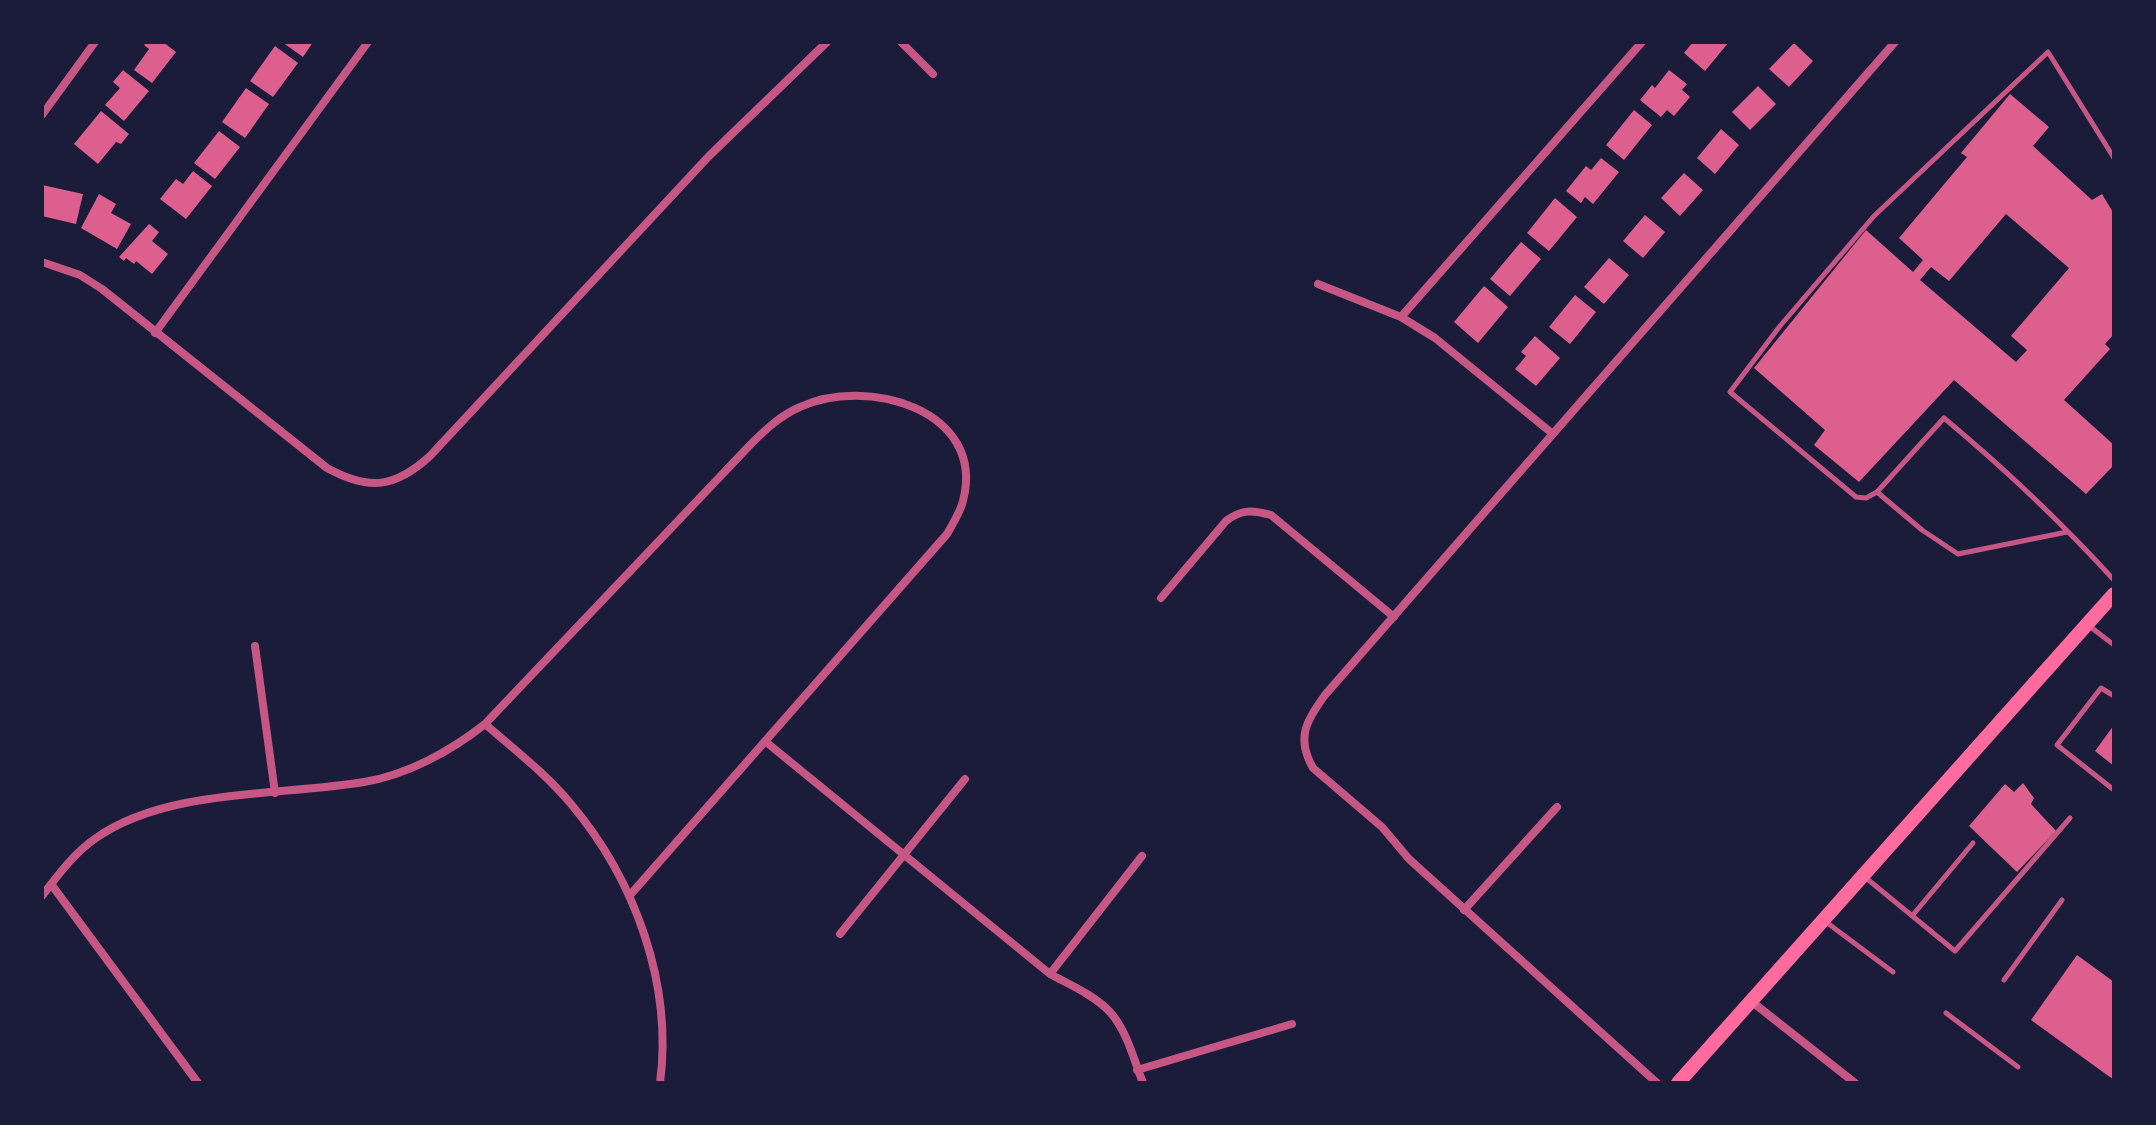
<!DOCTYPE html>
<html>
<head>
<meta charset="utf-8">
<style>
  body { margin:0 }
  #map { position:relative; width:2156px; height:1125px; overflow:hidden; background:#1b1b3a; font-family:"Titillium Web",sans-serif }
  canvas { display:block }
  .frame { position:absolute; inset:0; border:44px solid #1b1b3a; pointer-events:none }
</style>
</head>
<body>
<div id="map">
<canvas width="2156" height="1125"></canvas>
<div class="frame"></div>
</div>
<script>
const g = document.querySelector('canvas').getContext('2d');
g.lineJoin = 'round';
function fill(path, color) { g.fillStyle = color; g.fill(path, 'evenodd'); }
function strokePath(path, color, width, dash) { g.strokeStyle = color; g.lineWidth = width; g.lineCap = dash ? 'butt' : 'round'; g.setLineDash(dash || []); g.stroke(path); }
fill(new Path2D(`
  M 147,42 L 163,42 L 176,52 L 152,83 L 134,70 L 149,49 L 144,45 Z
  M 282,42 L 313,42 L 303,57 Z
  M 1693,42 L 1729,42 L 1705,71 L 1684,53 Z
  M 1794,43 L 1813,61 L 1789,87 L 1769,69 Z
  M 275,46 L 298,63 L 273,97 L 250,81 Z
  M 123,70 L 149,91 L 124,121 L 105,105 L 120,88 L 113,82 Z
  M 1669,70 L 1687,84 L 1682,90 L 1690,97 L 1674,116 L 1667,110 L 1661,117 L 1640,100 L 1652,85 L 1655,88 Z
  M 1758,86 L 1776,104 L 1750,130 L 1732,112 Z
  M 246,88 L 269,104 L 245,138 L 222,122 Z
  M 2010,94 L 2049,127 L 2033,146 L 2092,200 L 2102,194 L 2114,214 L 2114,334 L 2105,344 L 2110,349 L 2064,400 L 2114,445 L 2114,465 L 2086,494 L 1954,380 L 1859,482 L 1814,445 L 1825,430 L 1754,368 L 1866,230 L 1913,272 L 1923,260 L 1899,238 L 1967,157 L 1961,153 ZM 2006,214 L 2069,268 L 2011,336 L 2027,350 L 2016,362 L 1920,280 L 1931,267 L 1949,281 Z
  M 1634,110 L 1652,125 L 1624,160 L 1606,145 Z
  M 101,111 L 129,134 L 121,144 L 116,142 L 98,164 L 74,144 Z
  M 1721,129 L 1739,145 L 1715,174 L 1697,158 Z
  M 219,131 L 240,147 L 215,179 L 194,163 Z
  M 1601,158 L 1619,172 L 1593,204 L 1585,197 L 1581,203 L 1566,191 L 1586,166 L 1591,170 Z
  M 193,171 L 212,186 L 186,219 L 160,199 L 176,179 L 183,184 Z
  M 1684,173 L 1703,190 L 1680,216 L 1661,198 Z
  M 42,185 L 83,194 L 76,224 L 42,216 Z
  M 99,194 L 116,204 L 111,213 L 131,224 L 117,249 L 81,228 Z
  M 1555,198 L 1577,217 L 1549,251 L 1527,233 Z
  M 1645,215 L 1665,232 L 1643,258 L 1623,241 Z
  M 149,224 L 159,232 L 152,241 L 168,254 L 152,274 L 136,261 L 134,264 L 126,258 L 124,261 L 119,257 Z
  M 1521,242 L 1541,259 L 1510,296 L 1490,279 Z
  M 1609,258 L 1629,275 L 1604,304 L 1584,287 Z
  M 1484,286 L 1508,307 L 1478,343 L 1454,322 Z
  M 1575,295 L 1596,312 L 1570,344 L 1549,327 Z
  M 1535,336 L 1560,358 L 1536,386 L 1515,369 L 1526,356 L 1521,352 Z
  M 2114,725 L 2114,766 L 2095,751 Z
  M 2023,783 L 2034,798 L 2031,804 L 2056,831 L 2017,872 L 1969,826 L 2005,784 L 2014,792 Z
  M 2077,955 L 2114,982 L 2114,1080 L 2031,1020 Z`), '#dd5f8e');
strokePath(new Path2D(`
  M 1877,492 L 1866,498 L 1856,497 L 1730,392 L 1780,326 L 1874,216 L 2048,52 L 2114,158
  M 2067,532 L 1958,554 L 1922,530 L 1877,492 L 1944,418 C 2004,468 2061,522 2114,580
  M 2088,625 L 2114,645
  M 2114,696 L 2101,688 L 2057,745 L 2114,790
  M 1866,878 L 1955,951 L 2070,818
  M 1912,916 L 1973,843
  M 1826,922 L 1893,972
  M 2004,980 L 2062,900
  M 1946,1013 L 2018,1067`), '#c65784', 5);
strokePath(new Path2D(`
  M 901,42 L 933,74
  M 42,115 L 95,42
  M 42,262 L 80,275 L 102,289 L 327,468 C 369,491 395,488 430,456 L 709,156 L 827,42
  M 1318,284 L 1401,317 L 1435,338 L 1553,434
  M 1401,317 L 1642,42
  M 155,333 L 368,42
  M 1161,598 L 1226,521 C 1242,509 1252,510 1271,515 L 1394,617
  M 255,646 L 275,793
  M 485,724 C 515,750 546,774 571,804 C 635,880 673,984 660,1083
  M 766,742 L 1050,974 C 1070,985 1094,995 1110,1012 C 1127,1031 1134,1060 1143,1083
  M 51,884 L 198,1083
  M 42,896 C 58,875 74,853 96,838 C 167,788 281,796 364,782 C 407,775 451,751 485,724 L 751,444 C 765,430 781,415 800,407 C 865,376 987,409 963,501 C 960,513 953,523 947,534 L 631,894
  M 1464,910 L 1557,807
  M 840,934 L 965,779
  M 1050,974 L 1142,856
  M 1751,1001 L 1855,1083
  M 1137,1070 L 1292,1024
  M 1657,1083 L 1409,859 L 1382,827 L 1313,768 C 1296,738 1306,721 1325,695 L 1895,42`), '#c65784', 8);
strokePath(new Path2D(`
  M 1678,1083 L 2114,594`), '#ff6b9d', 14);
</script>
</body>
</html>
